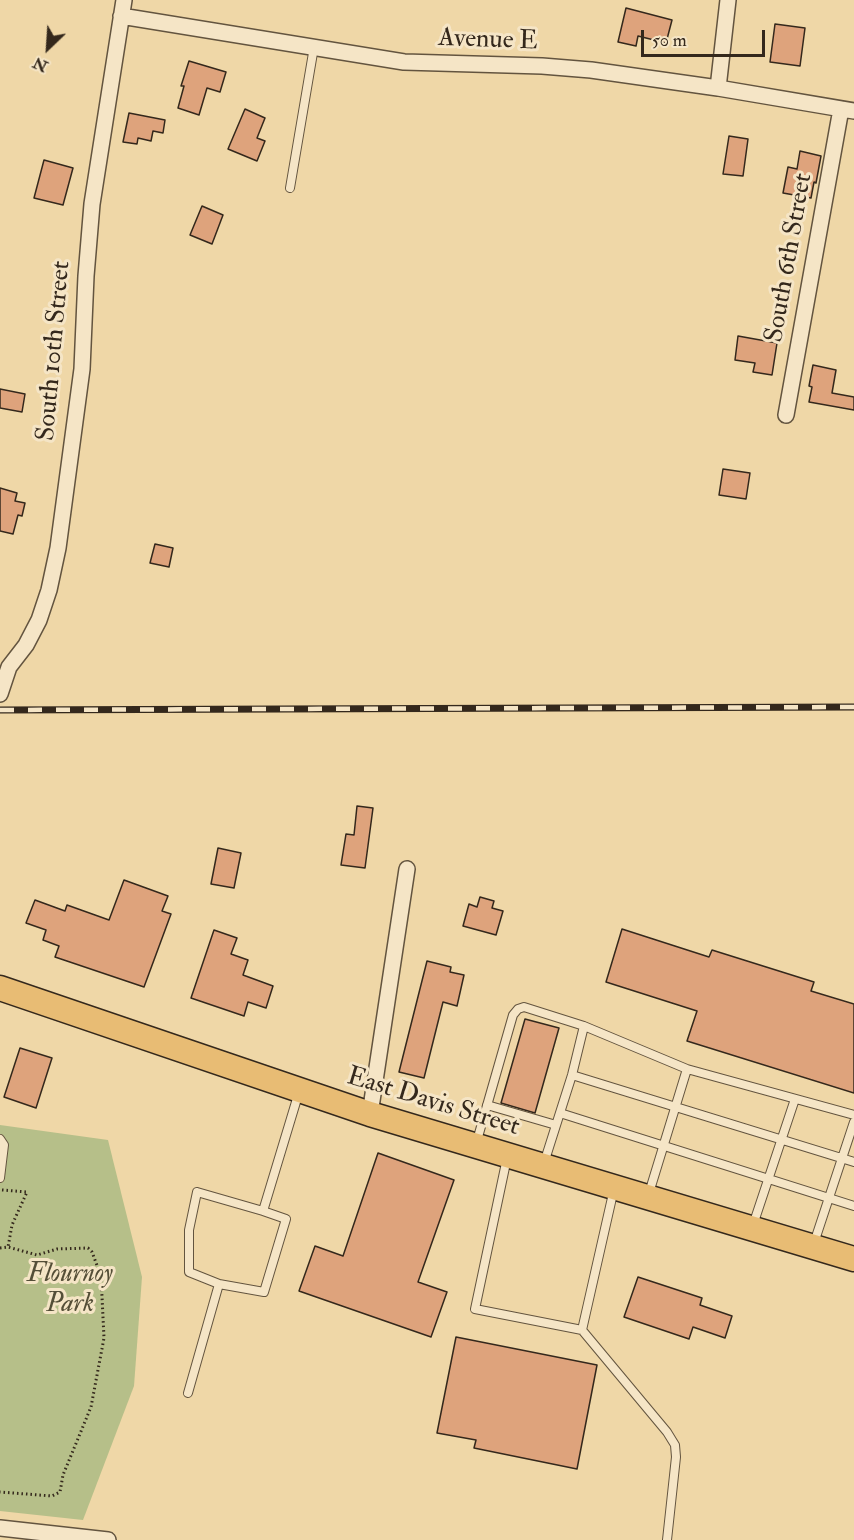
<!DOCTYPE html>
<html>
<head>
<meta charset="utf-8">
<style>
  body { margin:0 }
  #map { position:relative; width:854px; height:1540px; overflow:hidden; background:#efd7a7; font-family:"IM FELL Double Pica",serif }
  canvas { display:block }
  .north { position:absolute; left:18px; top:18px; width:60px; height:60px; -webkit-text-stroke:4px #f5e5c6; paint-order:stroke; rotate:205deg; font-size:16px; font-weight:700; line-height:24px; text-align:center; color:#34281c }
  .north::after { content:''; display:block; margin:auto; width:21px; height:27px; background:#34281c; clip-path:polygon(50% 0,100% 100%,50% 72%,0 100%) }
  .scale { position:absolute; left:641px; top:30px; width:124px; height:27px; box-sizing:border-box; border:3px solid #34281c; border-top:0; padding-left:8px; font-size:18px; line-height:21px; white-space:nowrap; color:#34281c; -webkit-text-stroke:4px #f5e5c6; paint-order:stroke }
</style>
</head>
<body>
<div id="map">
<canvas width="854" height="1540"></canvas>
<div class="north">N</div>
<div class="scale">50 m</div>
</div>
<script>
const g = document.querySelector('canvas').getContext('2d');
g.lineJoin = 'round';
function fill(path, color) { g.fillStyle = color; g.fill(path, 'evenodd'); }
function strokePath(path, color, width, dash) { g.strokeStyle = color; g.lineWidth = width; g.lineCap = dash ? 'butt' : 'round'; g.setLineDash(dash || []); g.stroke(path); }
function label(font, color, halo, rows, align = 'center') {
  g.font = font + ' "IM FELL Double Pica",serif'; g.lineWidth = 6; g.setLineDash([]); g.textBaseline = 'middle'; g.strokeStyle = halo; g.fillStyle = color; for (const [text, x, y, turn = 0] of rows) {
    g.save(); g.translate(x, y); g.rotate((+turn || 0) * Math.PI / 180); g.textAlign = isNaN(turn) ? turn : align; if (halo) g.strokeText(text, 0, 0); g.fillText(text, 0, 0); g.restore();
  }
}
fill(new Path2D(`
  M 0,1125 L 108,1140 L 142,1277 L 134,1386 L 83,1520 L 0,1511 Z`), '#b6bf89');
const building = new Path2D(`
  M 626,8 L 672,20 L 666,43 L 638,36 L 636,46 L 618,42 Z
  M 775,24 L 805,28 L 800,66 L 770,62 Z
  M 189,61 L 226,72 L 220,92 L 207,88 L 199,115 L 178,108 L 184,86 L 181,86 Z
  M 245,109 L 265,118 L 257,138 L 265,141 L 257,161 L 228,149 Z
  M 129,113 L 165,120 L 163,133 L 153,131 L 151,141 L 138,138 L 137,144 L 123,142 Z
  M 729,136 L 748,139 L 743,176 L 723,174 Z
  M 800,151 L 821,156 L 816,183 L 814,182 L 811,198 L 783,193 L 788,167 L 797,169 Z
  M 44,160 L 73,168 L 63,205 L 34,198 Z
  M 202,206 L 223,215 L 212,244 L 190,235 Z
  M 738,336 L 777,343 L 772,375 L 753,372 L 755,363 L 735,360 Z
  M 813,365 L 836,370 L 832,393 L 854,397 L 854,410 L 809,402 L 812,387 L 809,386 Z
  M 0,389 L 25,394 L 22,412 L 0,408 Z
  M 723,469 L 750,473 L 746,499 L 719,495 Z
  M 0,488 L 17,493 L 15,501 L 25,503 L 22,516 L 18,515 L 13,534 L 0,531 Z
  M 155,544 L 173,548 L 169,567 L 150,563 Z
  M 357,806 L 373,808 L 365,868 L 341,865 L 346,834 L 354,835 Z
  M 218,848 L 241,853 L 234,888 L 211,884 Z
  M 124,880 L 168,896 L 162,911 L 171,914 L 144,987 L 55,957 L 59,946 L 43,940 L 46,930 L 26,923 L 35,900 L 65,911 L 67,905 L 109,920 Z
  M 480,897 L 494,901 L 492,908 L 503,911 L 496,935 L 463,926 L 469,904 L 477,907 Z
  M 622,929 L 709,957 L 712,950 L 814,982 L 811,991 L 854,1004 L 854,1093 L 687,1041 L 697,1011 L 606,982 Z
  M 214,930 L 237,938 L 231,954 L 248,960 L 243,975 L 273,986 L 266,1008 L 248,1002 L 244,1016 L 191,998 Z
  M 427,961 L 451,967 L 450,972 L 464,975 L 457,1006 L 443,1002 L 424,1078 L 399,1072 Z
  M 525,1019 L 559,1028 L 535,1113 L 501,1103 Z
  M 20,1048 L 52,1058 L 36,1108 L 4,1097 Z
  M 378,1153 L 454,1180 L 418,1282 L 447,1292 L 431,1337 L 299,1291 L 315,1246 L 343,1256 Z
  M 638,1277 L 702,1298 L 700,1305 L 732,1316 L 725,1338 L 693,1327 L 689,1339 L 624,1317 Z
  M 456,1337 L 597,1365 L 577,1469 L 474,1448 L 476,1440 L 437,1433 Z`);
fill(building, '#dea37c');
strokePath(building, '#34281c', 1.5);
const lane = new Path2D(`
  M 290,188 L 314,47
  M 572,1075 L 854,1162
  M 487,1105 L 556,1125
  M 560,1113 L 854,1206
  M 0,1139 L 4,1145 L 0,1178
  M 476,1144 L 513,1015 L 518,1009 L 524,1007 L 584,1026
  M 507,1158 L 475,1309 L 582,1330 L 614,1189
  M 544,1163 L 572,1075 L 584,1026 L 687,1069 L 854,1115
  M 649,1193 L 687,1069
  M 753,1225 L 795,1099
  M 814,1243 L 854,1122
  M 219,1284 L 264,1292 L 286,1219 L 263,1211
  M 582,1330 L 667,1432 L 675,1445 L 676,1457 L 667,1540
  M 188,1393 L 219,1284 L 189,1272 L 189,1230 L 197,1192 L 263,1211 L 299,1092`);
const street = new Path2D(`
  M 121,16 L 404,62 L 542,66 L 591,70 L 718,88 L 854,111
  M 718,88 L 728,0
  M 786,415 L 841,109
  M 0,694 L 9,667 L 26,645 L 39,620 L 49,590 L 58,548 L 82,369 L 86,276 L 92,204 L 124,0
  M 370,1114 L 407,869
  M 0,1528 L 108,1540`);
const primary = new Path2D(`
  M 0,988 L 370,1114 L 854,1259`);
strokePath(lane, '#63543f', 10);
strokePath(street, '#63543f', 18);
strokePath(primary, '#34281c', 27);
strokePath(new Path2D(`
  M 2,1190 L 27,1192 L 12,1225 L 8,1247
  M 0,1248 L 8,1247 L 37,1255 L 57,1249 L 88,1248 L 92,1252 L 101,1276 L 104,1338 L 91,1407 L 63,1475 L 60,1492 L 52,1496 L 0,1492`), '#34281c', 3, [1.5, 3]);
strokePath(lane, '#f5e5c6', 8);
strokePath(street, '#f5e5c6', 15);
strokePath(primary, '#e8bc74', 24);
const rail = new Path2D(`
  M 0,710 L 854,707`);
strokePath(rail, '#34281c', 7);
strokePath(rail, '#f5e5c6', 4.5, [14]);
label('26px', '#34281c', '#f5e5c6', [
  ["Avenue E",488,41,2],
  ["South 6th Street",790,258,-80],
  ["South 10th Street",55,351,-85],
  ["East Davis Street",433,1103,17]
]);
label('italic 26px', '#544e37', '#f5e5c6', [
  ["Flournoy",70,1275],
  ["Park",70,1305]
]);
</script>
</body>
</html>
